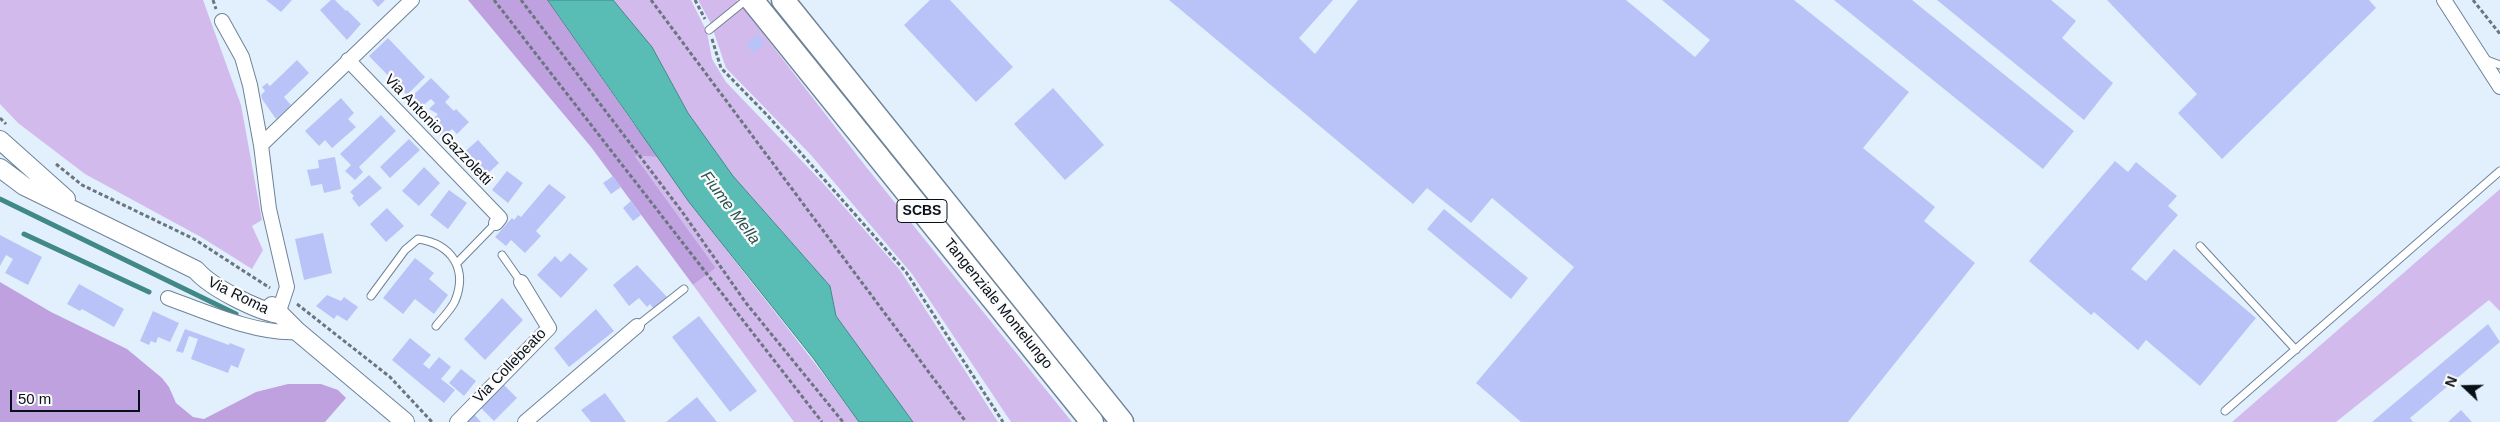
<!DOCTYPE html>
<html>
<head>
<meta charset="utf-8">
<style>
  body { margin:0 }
  #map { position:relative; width:2500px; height:422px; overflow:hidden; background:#e2f0fe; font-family:Helvetica,sans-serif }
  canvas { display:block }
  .north { position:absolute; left:2440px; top:362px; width:50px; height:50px; -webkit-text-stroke:4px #fbfbfb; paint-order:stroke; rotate:291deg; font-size:14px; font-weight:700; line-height:20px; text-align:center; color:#070f17 }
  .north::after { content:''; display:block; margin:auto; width:18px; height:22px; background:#070f17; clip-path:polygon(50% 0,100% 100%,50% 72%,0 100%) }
  .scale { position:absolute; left:10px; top:390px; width:130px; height:22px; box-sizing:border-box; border:2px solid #070f17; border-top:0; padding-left:6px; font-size:15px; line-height:18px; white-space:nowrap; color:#070f17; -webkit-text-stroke:4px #fbfbfb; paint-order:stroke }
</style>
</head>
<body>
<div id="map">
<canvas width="2500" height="422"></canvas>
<div class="north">N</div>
<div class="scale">50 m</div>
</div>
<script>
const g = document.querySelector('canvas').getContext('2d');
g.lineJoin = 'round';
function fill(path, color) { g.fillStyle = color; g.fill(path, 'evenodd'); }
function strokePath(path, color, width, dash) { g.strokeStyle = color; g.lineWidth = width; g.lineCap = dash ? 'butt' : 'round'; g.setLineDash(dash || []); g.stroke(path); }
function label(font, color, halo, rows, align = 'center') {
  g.font = font + ' Helvetica,sans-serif'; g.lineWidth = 4.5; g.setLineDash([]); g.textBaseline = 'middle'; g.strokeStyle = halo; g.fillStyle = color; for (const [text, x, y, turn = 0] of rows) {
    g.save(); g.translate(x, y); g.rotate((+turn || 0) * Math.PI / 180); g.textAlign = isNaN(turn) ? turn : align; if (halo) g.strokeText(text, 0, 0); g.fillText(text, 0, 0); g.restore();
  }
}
fill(new Path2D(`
  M 0,0 L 203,0 L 241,105 L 262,220 L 252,226 L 263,250 L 252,269 L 201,237 L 85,174 L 18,123 L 0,104 Z
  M 613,0 L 691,0 L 707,32 L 712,59 L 726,82 L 822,182 L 900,270 L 998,422 L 913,422 L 836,316 L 830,286 L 733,176 L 688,113 L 652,47 Z
  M 698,0 L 737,0 L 867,168 L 1072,422 L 1011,422 L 912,274 L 811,155 L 726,68 L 711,24 Z
  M 635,156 L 659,157 C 721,249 794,332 859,422 L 794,422 L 693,285 L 716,268 Z
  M 2500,189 L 2500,311 L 2489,300 L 2336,422 L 2232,422 Z`), '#d2baed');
fill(new Path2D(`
  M 468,0 L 548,0 L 633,123 L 659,157 L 635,156 L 716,268 L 693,285 L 591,147 Z
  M 0,282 L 51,312 L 127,349 L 162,378 L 169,387 L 176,403 L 193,417 L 204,419 L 256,392 L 288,384 L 321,384 L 338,390 L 346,398 L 325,422 L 0,422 Z`), '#bfa1e0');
const water = new Path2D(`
  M 548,0 L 613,0 L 652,47 L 688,113 L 733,176 L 830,286 L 836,316 L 913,422 L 859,422 L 813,358 L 689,202 Z`);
fill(water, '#59bdb5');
strokePath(water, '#408986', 1);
strokePath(new Path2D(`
  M 0,199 L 236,314
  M 24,234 L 149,292`), '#408986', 5);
fill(new Path2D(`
  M 266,0 L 292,0 L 281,12 Z
  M 331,0 L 335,0 L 346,11 L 347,10 L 361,24 L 347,40 L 320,10 Z
  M 372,0 L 385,0 L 378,7 Z
  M 930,0 L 950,0 L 1013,67 L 976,102 L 904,25 Z
  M 1169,0 L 1333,0 L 1299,38 L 1315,54 L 1358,0 L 1626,0 L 1695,57 L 1710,40 L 1662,0 L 1794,0 L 1909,92 L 1863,148 L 1935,207 L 1924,221 L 1975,263 L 1848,422 L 1521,422 L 1476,383 L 1574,267 L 1492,198 L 1471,223 L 1427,188 L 1413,204 Z
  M 1834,0 L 1912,0 L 2074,131 L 2043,169 Z
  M 1937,0 L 2051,0 L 2076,21 L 2062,38 L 2113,83 L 2084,120 Z
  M 2107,0 L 2369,0 L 2376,8 L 2222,159 L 2178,113 L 2197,94 Z
  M 757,34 L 765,44 L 753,53 L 746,44 Z
  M 388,38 L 425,77 L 407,95 L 369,56 Z
  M 297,60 L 309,73 L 284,97 L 291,105 L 276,119 L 262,99 L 261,95 L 265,91 L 262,87 L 267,83 L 270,86 Z
  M 431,78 L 450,97 L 445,102 L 454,111 L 456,109 L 469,122 L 457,134 L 452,129 L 443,138 L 429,123 L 438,114 L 429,109 L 435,103 L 431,99 L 417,110 L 408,100 Z
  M 1053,88 L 1104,145 L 1065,180 L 1014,124 Z
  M 341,98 L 354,113 L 348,119 L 356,127 L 332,148 L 325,140 L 319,146 L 305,131 Z
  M 381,115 L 396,131 L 359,167 L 363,172 L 355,180 L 345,171 L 351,165 L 340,154 Z
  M 409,139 L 420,150 L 390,178 L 380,167 Z
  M 478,140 L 499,163 L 482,179 L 460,156 Z
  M 335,157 L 341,189 L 324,193 L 322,184 L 311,186 L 307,170 L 319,168 L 318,160 Z
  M 2115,161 L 2128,172 L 2136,162 L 2177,196 L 2168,206 L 2178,215 L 2131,269 L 2146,281 L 2174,249 L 2256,318 L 2200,386 L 2146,340 L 2138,350 L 2094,312 L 2091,315 L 2029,261 Z
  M 424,167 L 440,183 L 419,206 L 402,191 Z
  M 507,171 L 523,183 L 508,203 L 492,190 Z
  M 369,175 L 382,188 L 359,207 L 352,198 L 354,196 L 350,192 Z
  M 613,176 L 621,187 L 611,194 L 603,183 Z
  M 549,184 L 566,197 L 536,231 L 541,236 L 525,253 L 511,240 L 506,246 L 495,237 L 512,218 L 514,220 L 518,215 L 521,217 Z
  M 449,190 L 467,203 L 448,229 L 430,215 Z
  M 631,201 L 641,215 L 633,221 L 623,208 Z
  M 387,208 L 404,226 L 386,242 L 370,224 Z
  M 1444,209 L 1528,278 L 1511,299 L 1427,229 Z
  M 323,233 L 332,273 L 304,280 L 295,239 Z
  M 0,235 L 42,257 L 28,285 L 5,273 L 13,259 L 6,255 L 0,266 Z
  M 570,253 L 588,269 L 561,298 L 537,275 L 555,256 L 561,262 Z
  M 415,258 L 434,273 L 429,279 L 448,295 L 434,314 L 415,299 L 403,314 L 383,298 Z
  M 637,265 L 667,297 L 653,308 L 650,304 L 647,307 L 639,298 L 629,306 L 613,285 Z
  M 79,284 L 124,309 L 114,327 L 82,309 L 80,311 L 67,304 Z
  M 327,295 L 341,301 L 344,297 L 358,307 L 347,321 L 337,315 L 334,319 L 316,306 Z
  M 502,298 L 523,320 L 485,360 L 464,339 Z
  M 596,309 L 614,331 L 569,367 L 554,348 Z
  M 153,311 L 179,323 L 170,342 L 158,337 L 156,343 L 151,341 L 149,345 L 140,341 Z
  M 699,316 L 757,391 L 730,412 L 672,337 Z
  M 2488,324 L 2500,342 L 2410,418 L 2413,422 L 2372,422 Z
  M 185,329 L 229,345 L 230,343 L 245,349 L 238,368 L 231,365 L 228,373 L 191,359 L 198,339 L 189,336 L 183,353 L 176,351 Z
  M 410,338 L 431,355 L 423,364 L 429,369 L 439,357 L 451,367 L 441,379 L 455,390 L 444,403 L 392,360 Z
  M 461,369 L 476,381 L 464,396 L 449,383 Z
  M 501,382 L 517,398 L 494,421 L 479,406 Z
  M 605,393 L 626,422 L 591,422 L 581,410 Z
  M 697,397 L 717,422 L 666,422 Z
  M 2461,410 L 2472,422 L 2448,422 Z
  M 471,411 L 481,422 L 459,422 Z`), '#b9c3f8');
const service = new Path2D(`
  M 709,30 L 746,0
  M 2484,59 L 2500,65
  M 2200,246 L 2296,350
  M 502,255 L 521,282
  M 457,263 L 496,223
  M 371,296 L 405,250 L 418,239 C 452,244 468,269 455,301 C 451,310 442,318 436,326
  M 637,326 L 684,289
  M 2225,411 L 2500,171`);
const minor = new Path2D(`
  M 2444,0 L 2500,87
  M 222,21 L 242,57 L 250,85 L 261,145 L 269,209 L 287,287 L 278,314
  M 348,60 L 500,218 L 496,223
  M 261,145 L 412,0
  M 168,298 C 206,312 258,335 298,332
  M 457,422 L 549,328 L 521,282
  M 525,422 L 637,326`);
const tertiary = new Path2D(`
  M 0,140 L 66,199
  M 0,168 L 24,186 L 196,270 C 210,287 256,310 278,314
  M 272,306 L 298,332 L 405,422`);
const trunk = new Path2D(`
  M 752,0 L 1092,422
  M 783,0 L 1122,422`);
strokePath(service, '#6e8398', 9);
strokePath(minor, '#6e8398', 16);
strokePath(tertiary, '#6e8398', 20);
strokePath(trunk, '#6e8398', 25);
strokePath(new Path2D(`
  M 213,0 L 216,9
  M 494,0 L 822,422
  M 521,0 L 683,213 L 746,303 L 843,422
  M 651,0 L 966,422
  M 695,0 L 705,19
  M 2473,0 L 2500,34
  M 712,39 L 721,68 L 768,116 L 906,272 L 1003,422
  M 0,118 L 6,124
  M 56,164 L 82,185 L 194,239 L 270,288
  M 297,304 L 390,377 L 432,422`), '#6a757f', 3, [4, 2.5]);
strokePath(service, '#fff', 7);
strokePath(minor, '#fff', 14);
strokePath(tertiary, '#fff', 18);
strokePath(trunk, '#fff', 22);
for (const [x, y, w] of [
  [922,211,50]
]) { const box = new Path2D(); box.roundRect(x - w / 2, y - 11.5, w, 23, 4); g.fillStyle = '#fbfbfb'; g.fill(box); strokePath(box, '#070f17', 1); }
label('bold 14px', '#070f17', null, [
  ["SCBS",922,211]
]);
label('15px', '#070f17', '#fbfbfb', [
  ["Via Antonio Gazzoletti",438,130,46],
  ["Via Roma",238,296,26],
  ["Tangenziale Montelungo",998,304,51],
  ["Via Collebeato",510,366,-46]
]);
label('italic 16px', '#26524f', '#fbfbfb', [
  ["Fiume Mella",730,208,53]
]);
</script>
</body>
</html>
